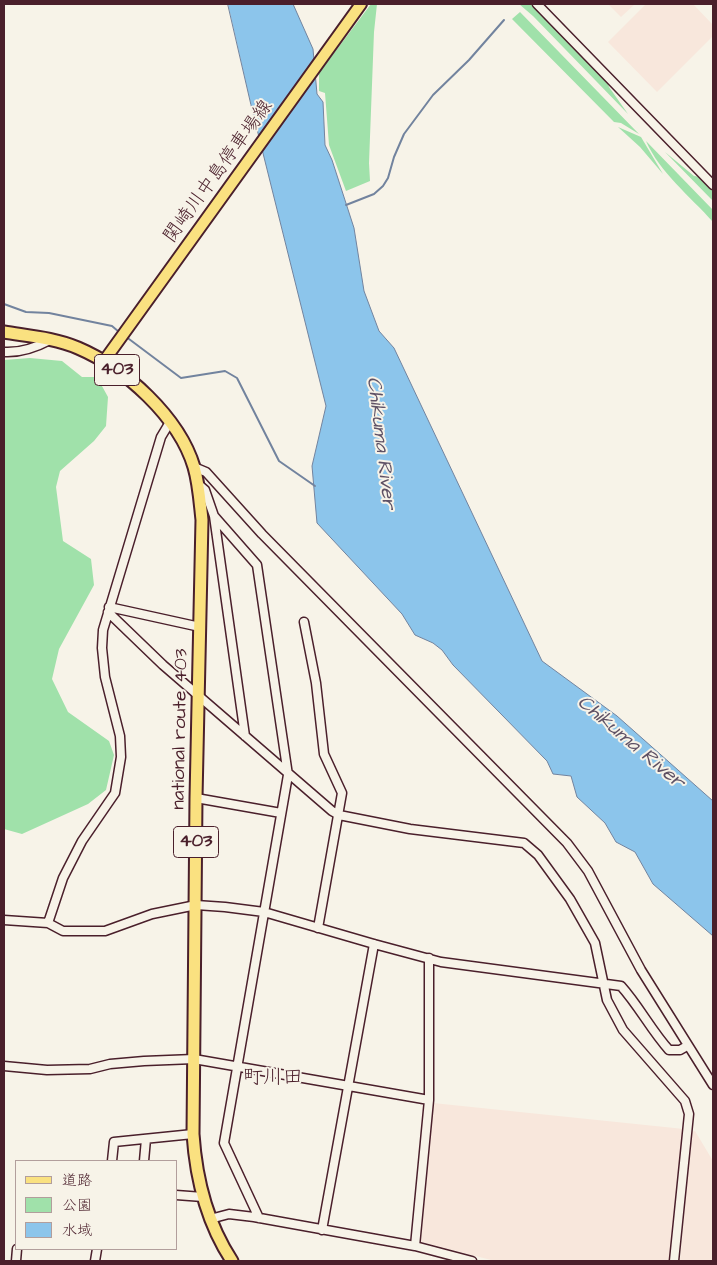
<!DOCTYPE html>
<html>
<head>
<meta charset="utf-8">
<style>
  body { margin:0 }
  #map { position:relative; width:717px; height:1265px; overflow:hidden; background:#f7f3e8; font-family:"Architects Daughter","Klee One",sans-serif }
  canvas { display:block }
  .frame { position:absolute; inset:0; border:5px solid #4a1f2b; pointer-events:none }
  .legend { position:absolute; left:15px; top:1160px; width:162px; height:90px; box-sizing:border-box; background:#f7f3e8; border:1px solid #b29e9c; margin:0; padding:6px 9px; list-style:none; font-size:15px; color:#4a1f2b }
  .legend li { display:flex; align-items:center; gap:10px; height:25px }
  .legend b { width:25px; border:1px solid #b29e9c }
</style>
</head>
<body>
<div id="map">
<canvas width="717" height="1265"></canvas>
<div class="frame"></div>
<ul class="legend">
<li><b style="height:6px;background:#fae180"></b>道路</li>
<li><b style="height:14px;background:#a0e1aa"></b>公園</li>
<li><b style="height:14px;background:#8cc5eb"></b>水域</li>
</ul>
</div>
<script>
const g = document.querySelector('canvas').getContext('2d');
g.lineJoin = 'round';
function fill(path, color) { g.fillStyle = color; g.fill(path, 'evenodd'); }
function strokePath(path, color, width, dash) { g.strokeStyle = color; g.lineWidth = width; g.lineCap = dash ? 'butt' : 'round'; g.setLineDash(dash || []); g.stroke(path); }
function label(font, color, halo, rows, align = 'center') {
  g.font = font + ' "Architects Daughter","Klee One",sans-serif'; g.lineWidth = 4; g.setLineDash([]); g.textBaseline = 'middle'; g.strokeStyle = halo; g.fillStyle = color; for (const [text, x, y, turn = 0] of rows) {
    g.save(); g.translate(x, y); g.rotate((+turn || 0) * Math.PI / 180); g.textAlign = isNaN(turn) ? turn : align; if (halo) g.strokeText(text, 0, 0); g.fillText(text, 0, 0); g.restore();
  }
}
fill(new Path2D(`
  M 608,4 L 635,4 L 621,17 Z
  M 646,4 L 693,4 L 713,25 L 713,36 L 657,92 L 608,42 Z
  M 433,1103 L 684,1129 L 673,1261 L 495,1261 L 421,1242 Z
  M 695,1131 L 713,1161 L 713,1261 L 680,1261 L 690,1132 Z`), '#f8e7dc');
fill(new Path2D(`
  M 371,4 L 377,4 L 374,32 L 369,163 L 370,181 L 346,191 L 329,145 L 325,93 L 319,91 L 319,73 Z
  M 519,4 L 532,4 L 552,22 L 607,80 L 609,87 L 628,114 L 533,16 Z
  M 520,12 L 639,134 L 621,123 L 614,122 L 512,19 Z
  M 618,127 L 641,137 L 663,174 L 640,147 Z
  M 646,141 L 713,210 L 713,222 C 690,196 660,173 646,141 Z
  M 665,152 L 694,176 L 701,177 L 713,190 L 713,201 Z
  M 30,358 L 62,361 L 82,377 L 97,377 L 108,397 L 106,426 L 94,441 L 60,471 L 56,487 L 63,541 L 91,559 L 94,585 L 59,649 L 52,679 L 68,712 L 109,741 L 114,755 L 106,790 L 88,804 L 22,834 L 4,829 L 4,360 Z`), '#a0e1aa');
const water = new Path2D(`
  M 228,4 L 293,4 L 313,49 L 317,94 L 323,102 L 325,145 L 332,160 L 354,228 L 364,291 L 379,331 L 394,348 L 542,661 L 617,716 L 713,801 L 713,936 L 653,884 L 635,852 L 616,842 L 605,823 L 577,797 L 571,776 L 553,774 L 547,761 L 453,665 L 442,650 L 433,643 L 415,635 L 402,614 L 317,523 L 312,466 L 326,406 L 251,105 Z`);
fill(water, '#8cc5eb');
strokePath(water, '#72839e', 1);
strokePath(new Path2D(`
  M 346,205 L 374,194 L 383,186 L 388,178 L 394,157 L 404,134 L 433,95 L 469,60 L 504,20
  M 4,304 L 26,312 L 49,313 L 112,326 L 119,332
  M 125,336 L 181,378 L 225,371 L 237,378 L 279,461 L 315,486`), '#72839e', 2);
const minor = new Path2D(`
  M 537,4 L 713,185
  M 4,352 C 21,353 35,348 50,340
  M 194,467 L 206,472 L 262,534 L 567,843 L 588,871 L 641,970 L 713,1085
  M 198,484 L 205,490 L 214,516 L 257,565 L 288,775 L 224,1143 L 259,1218
  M 214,516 L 245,736
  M 109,607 L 200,627
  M 108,612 L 163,665 L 332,811 L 339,815 L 410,829 L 524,843 L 538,855 L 570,899 L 595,943 L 607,1000 L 623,1030 L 685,1101 L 689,1114 L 674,1261
  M 304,622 L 316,683 L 324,754 L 342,793 L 318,928
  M 196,798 L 281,813
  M 4,920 L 48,923 L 63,931 L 105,931 L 152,914 L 196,905 L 225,907 L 264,912 L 374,944 L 441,962 L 621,986 C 639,1006 651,1030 669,1050 L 680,1050 L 687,1046
  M 48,923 L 63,878 L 82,841 L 115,793 L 121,757 L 120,736 L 105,677 L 102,648 L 103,630 L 161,437 L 170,422
  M 4,1066 L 47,1070 L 90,1069 L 110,1064 L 144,1061 L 194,1059 L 429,1100
  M 112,1161 L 114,1142 L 193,1134
  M 144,1161 L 146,1139
  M 176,1195 L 203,1197
  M 210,1219 L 229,1214 L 254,1217 L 415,1246 L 472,1261
  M 322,1230 L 374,944
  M 415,1246 L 429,1100 L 429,958
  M 16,1261 L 17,1249
  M 95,1261 L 97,1249`);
const major = new Path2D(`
  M 104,361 L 361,4`);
const highway = new Path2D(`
  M 4,332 C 28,336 55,338 78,348 C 125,368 179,417 194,467 C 199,484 200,502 202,520 L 196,798 L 193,1134 C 196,1179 207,1223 232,1261`);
strokePath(minor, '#4a1f2b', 11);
strokePath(major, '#4a1f2b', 14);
strokePath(highway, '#4a1f2b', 15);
strokePath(minor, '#f7f3e8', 8);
strokePath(major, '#fae180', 10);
strokePath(highway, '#fae180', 11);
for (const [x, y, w] of [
  [117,370,45],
  [196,842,45]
]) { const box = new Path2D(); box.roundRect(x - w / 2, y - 15.5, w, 31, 4); g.fillStyle = '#f7f3e8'; g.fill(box); strokePath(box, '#4a1f2b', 1); }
label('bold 18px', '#4a1f2b', null, [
  ["403",117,370],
  ["403",196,842]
]);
label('19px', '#4a1f2b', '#f7f3e8', [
  ["関崎川中島停車場線",219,172,-54],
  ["national route 403",181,729,-89]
]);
label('italic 20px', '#5e5165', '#f7f3e8', [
  ["Chikuma River",380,443,83],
  ["Chikuma River",630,743,40]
]);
label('20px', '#4a1f2b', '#f7f3e8', [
  ["町川田",273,1079]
]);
</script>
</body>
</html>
